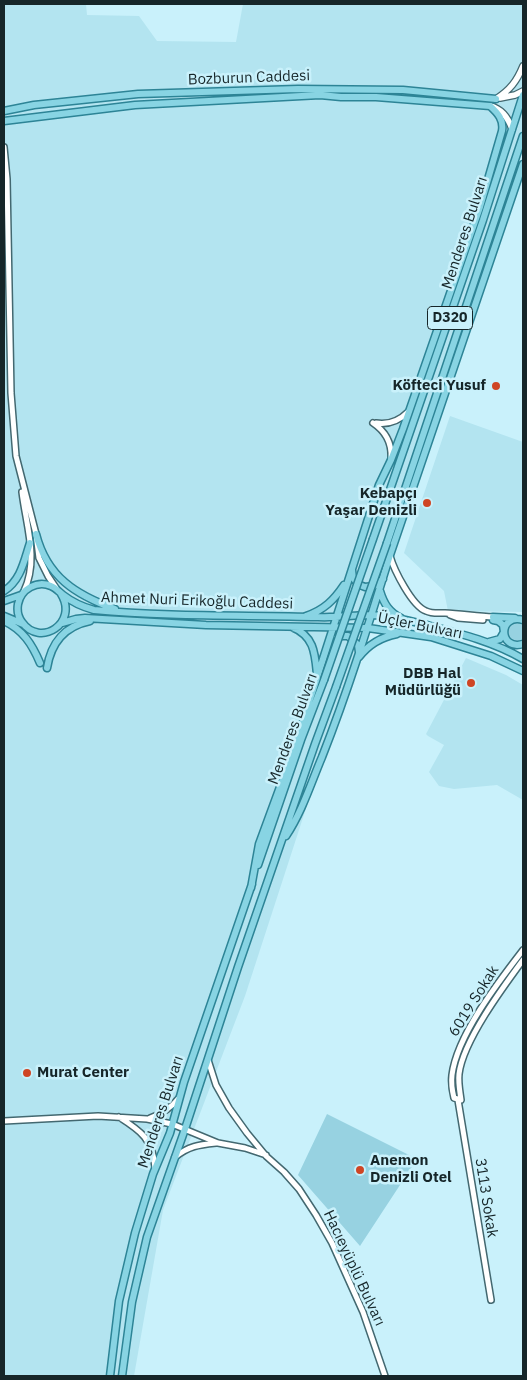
<!DOCTYPE html>
<html>
<head>
<meta charset="utf-8">
<style>
  body { margin:0 }
  #map { position:relative; width:527px; height:1380px; overflow:hidden; background:#c9f1fb; font-family:"IBM Plex Sans",sans-serif }
  canvas { display:block }
  .frame { position:absolute; inset:0; border:5px solid #162629; pointer-events:none }
</style>
</head>
<body>
<div id="map">
<canvas width="527" height="1380"></canvas>
<div class="frame"></div>
</div>
<script>
const g = document.querySelector('canvas').getContext('2d');
g.lineJoin = 'round';
function fill(path, color) { g.fillStyle = color; g.fill(path, 'evenodd'); }
function strokePath(path, color, width, dash) { g.strokeStyle = color; g.lineWidth = width; g.lineCap = dash ? 'butt' : 'round'; g.setLineDash(dash || []); g.stroke(path); }
function label(font, color, halo, rows, align = 'center') {
  g.font = font + ' "IBM Plex Sans",sans-serif'; g.lineWidth = 5; g.setLineDash([]); g.textBaseline = 'middle'; g.strokeStyle = halo; g.fillStyle = color; for (const [text, x, y, turn = 0] of rows) {
    g.save(); g.translate(x, y); g.rotate((+turn || 0) * Math.PI / 180); g.textAlign = isNaN(turn) ? turn : align; if (halo) g.strokeText(text, 0, 0); g.fillText(text, 0, 0); g.restore();
  }
}
fill(new Path2D(`
  M 4,4 L 86,4 L 87,15 L 139,16 L 157,41 L 236,42 L 243,4 L 523,4 L 523,141 L 245,996 L 163,1210 L 134,1376 L 4,1376 Z
  M 450,416 L 523,442 L 523,612 L 448,611 L 444,591 L 404,553 Z
  M 466,658 L 506,675 L 523,685 L 523,800 L 497,785 L 454,789 L 439,786 L 429,772 L 444,745 L 428,736 L 426,734 Z`), '#b3e4f0');
fill(new Path2D(`
  M 515,622 L 523,624 L 523,640 C 509,647 500,630 515,622 Z
  M 327,1114 L 417,1159 L 360,1246 L 298,1175 Z`), '#97d2e1');
const tertiary = new Path2D(`
  M 4,147 L 7,179 L 11,393 L 16,456 L 36,534 L 39,558 L 48,576 L 56,588
  M 373,423 C 385,431 392,442 391,458
  M 376,423 C 389,425 399,421 408,412
  M 22,492 C 26,525 39,560 24,591
  M 390,556 C 394,570 412,606 426,611 C 432,614 439,613 445,613 C 461,614 477,616 493,617
  M 450,615 L 458,618 L 483,620
  M 523,950 C 499,981 457,1035 452,1075 C 451,1083 452,1090 454,1098 L 461,1100 C 460,1092 458,1083 459,1074 C 463,1041 503,987 523,960
  M 208,1060 L 216,1085 L 229,1108 L 247,1133 L 266,1156 L 284,1172 L 299,1189 L 316,1215 L 332,1243 L 363,1312 L 385,1376
  M 458,1100 L 491,1300
  M 119,1117 C 141,1131 153,1139 155,1168
  M 150,1118 C 162,1114 171,1108 179,1098
  M 4,1121 L 98,1116 L 147,1119 L 172,1124 L 218,1143 L 245,1148 L 266,1155
  M 175,1157 C 189,1146 198,1145 216,1143`);
const secondary = new Path2D(`
  M 500,98 L 515,95 L 523,91
  M 496,99 C 510,90 517,81 523,66
  M 490,106 C 502,109 508,117 512,129`);
const primary = new Path2D(`
  M 4,111 L 34,105 L 138,94 L 298,89 L 403,90 L 496,99
  M 4,121 L 135,105 L 320,95 L 341,97 L 376,97 L 490,106 C 498,113 504,120 502,131 L 480,207 L 403,429 L 391,460 L 379,485 L 295,746 L 259,844 L 251,888
  M 36,534 C 47,577 76,595 115,609
  M 373,539 L 483,220 L 523,95
  M 387,543 L 523,136
  M 352,570 C 352,579 356,584 365,587 L 374,586 L 383,579
  M 4,591 C 21,580 24,561 30,543
  M 380,591 C 384,604 389,612 401,618
  M 61,594 C 79,623 40,648 22,622 C 18,617 17,610 18,604 C 21,589 37,580 51,586 C 56,588 59,592 63,595 C 72,602 83,607 94,610 C 168,617 243,615 318,617 C 336,618 353,615 371,615 C 388,615 406,620 423,624 C 458,633 492,641 523,659
  M 4,601 L 21,595
  M 4,616 L 23,624
  M 306,616 C 324,610 334,600 344,585
  M 493,617 L 515,618
  M 523,620 C 498,613 498,651 523,644
  M 4,621 C 23,630 32,644 40,663
  M 62,623 L 76,619 L 85,618 L 206,625 L 368,628 L 431,637 L 491,656 L 523,671
  M 292,627 C 314,636 315,653 317,674
  M 337,638 L 341,636 L 348,636 L 358,645 L 359,652
  M 489,642 L 500,639 L 504,632 L 503,625 L 498,621 L 493,620
  M 359,657 C 369,644 381,637 397,634
  M 47,668 C 51,643 65,626 90,621
  M 286,836 C 302,812 311,783 322,757 C 348,691 369,623 390,555 L 523,164
  M 258,865 L 301,740 L 324,680
  M 110,1376 L 119,1301 L 135,1233 L 153,1174 L 170,1133 L 184,1082 L 252,884
  M 122,1376 L 132,1302 L 147,1237 L 185,1129 L 238,967 L 315,744 L 336,687`);
strokePath(tertiary, '#436870', 8);
strokePath(secondary, '#436870', 8);
strokePath(primary, '#2d8496', 9);
strokePath(tertiary, '#fff', 5);
strokePath(secondary, '#fff', 5.5);
strokePath(primary, '#88d4e3', 6);
const primaryBridge = new Path2D(`
  M 324,680 L 373,539
  M 336,687 L 387,543`);
strokePath(primaryBridge, '#2d8496', 9, []);
strokePath(primaryBridge, '#88d4e3', 6);
for (const [x, y, r, color] of [
  [496,386,5,"#cf4524"],
  [427,503,5,"#cf4524"],
  [471,683,5,"#cf4524"],
  [27,1073,5,"#cf4524"],
  [360,1170,5,"#cf4524"]
]) { const dot = new Path2D(); dot.arc(x, y, r, 0, 2 * Math.PI); g.fillStyle = color; g.fill(dot); strokePath(dot, '#c9f1fb', 2); }
for (const [x, y, w] of [
  [450,318,45]
]) { const box = new Path2D(); box.roundRect(x - w / 2, y - 11.5, w, 23, 4); g.fillStyle = '#c9f1fb'; g.fill(box); strokePath(box, '#162629', 1); }
label('bold 14px', '#162629', null, [
  ["D320",450,318]
]);
label('15px', '#162629', '#c9f1fb', [
  ["Bozburun Caddesi",249,78,-2],
  ["Menderes Bulvarı",465,233,-72],
  ["Ahmet Nuri Erikoğlu Caddesi",197,601,2],
  ["Üçler Bulvarı",420,626,11],
  ["Menderes Bulvarı",293,729,-70],
  ["6019 Sokak",474,1001,-58],
  ["Menderes Bulvarı",161,1112,-72],
  ["3113 Sokak",486,1198,81],
  ["Hacıeyüplü Bulvarı",354,1268,65]
]);
label('bold 15px', '#162629', '#c9f1fb', [
  ["Köfteci Yusuf",486,386],
  ["Kebapçı",417,494],
  ["Yaşar Denizli",417,511],
  ["DBB Hal",461,674],
  ["Müdürlüğü",461,691],
  ["Murat Center",37,1073,"left"],
  ["Anemon",370,1161,"left"],
  ["Denizli Otel",370,1178,"left"]
], 'right');
</script>
</body>
</html>
